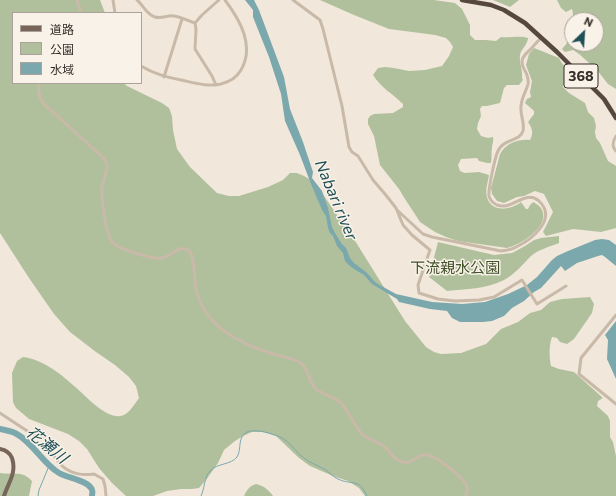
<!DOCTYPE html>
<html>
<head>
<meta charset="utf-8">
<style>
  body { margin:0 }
  #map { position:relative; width:616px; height:496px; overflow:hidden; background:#f1e8db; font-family:Commissioner,"Noto Sans JP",sans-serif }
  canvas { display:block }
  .legend { position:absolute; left:12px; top:12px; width:130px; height:72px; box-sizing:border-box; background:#f9f2e8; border:1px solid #aba39b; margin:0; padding:5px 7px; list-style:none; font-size:12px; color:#362d28 }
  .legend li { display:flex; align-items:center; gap:8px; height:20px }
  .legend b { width:20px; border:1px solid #aba39b }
  .north { position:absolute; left:564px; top:12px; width:40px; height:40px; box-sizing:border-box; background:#f9f2e8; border:1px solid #aba39b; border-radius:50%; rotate:25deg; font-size:11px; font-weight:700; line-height:16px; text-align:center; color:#362d28 }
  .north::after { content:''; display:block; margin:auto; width:14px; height:18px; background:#1e4f56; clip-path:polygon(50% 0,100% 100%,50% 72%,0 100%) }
</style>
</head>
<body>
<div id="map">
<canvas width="616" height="496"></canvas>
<ul class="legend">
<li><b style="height:5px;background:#776559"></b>道路</li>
<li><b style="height:11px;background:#b1c09c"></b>公園</li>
<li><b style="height:11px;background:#7ba8ad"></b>水域</li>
</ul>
<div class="north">N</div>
</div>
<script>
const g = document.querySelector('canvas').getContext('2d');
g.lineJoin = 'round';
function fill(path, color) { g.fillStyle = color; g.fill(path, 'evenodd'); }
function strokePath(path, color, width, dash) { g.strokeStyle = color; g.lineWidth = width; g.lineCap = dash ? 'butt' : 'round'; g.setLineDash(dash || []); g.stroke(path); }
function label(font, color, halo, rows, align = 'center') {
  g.font = font + ' Commissioner,"Noto Sans JP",sans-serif'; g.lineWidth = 3; g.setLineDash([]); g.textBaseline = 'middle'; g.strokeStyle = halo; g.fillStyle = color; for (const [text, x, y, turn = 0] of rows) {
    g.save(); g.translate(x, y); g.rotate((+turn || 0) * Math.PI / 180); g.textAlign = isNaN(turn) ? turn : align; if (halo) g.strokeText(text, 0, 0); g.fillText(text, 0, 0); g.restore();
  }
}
fill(new Path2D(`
  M 0,0 L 100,0 L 105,13 L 13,13 L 13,83 L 124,83 L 127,86 L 162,103 L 169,108 L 172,116 L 173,130 L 177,149 L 190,167 L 217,193 L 229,196 L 239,196 L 268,187 L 283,180 L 290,173 L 297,173 L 304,176 L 311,180 L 322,193 L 357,244 L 405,321 L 426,347 L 434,352 L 441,354 L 461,353 L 486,344 L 501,329 L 518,322 L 530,313 L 541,310 L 550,302 L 562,299 L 590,297 L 594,304 L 592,313 L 574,339 L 567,344 L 560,342 L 557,338 L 552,337 C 549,345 549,357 551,366 L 559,369 L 574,372 L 603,398 L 598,401 L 597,406 L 608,416 L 610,421 L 610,437 L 613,442 L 616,456 L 616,496 L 365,496 L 359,488 L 348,481 L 333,476 L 310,466 L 299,458 L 276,436 L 263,432 L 252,432 L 243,436 L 235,441 L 224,450 L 218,463 L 206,480 L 199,488 L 192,489 L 181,489 L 167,491 L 153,496 L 126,496 L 112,483 L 99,468 L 87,449 L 79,441 L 68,434 L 29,419 L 16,408 L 13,402 L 12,373 L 17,361 L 23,357 C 41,359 60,373 73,385 C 84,394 101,414 116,416 C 127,418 133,406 139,398 L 136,386 L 129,377 L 115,365 L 96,352 L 70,332 L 54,314 L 29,278 L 0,233 Z
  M 320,0 L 434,0 L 455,3 L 462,9 L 470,25 L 470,35 L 475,40 L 486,40 L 496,41 L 501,37 C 510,38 521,35 528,38 C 528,40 527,42 526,44 C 524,48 521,50 520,55 C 519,63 523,70 522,78 L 523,80 L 519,85 L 507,85 L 504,88 L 500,103 L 487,106 L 482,106 L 480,109 L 481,116 L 478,123 L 477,129 L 481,136 L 488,138 L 493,137 C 494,142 492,144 492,148 C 491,153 492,157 491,163 L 487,163 L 479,161 L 477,158 L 461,159 L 458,165 L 460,171 L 465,173 L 479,172 L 489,175 C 488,182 485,190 487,197 C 491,213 511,210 521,202 L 526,209 L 528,209 L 530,205 L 533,202 C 537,204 540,206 542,210 C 550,227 520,245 507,248 L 458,241 L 446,237 L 435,232 L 420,222 L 405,199 L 399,189 L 380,165 L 374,136 L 368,124 L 368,119 L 370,116 L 374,114 L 393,113 L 403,107 L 403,104 C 393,94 381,88 373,75 L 378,68 L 385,67 L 394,68 L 409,71 L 425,70 L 442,66 L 449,56 L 453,47 L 450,42 L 446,38 L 435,35 L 420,33 L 389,29 L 354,15 Z
  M 493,0 L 519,0 L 510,7 Z
  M 557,0 L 616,0 L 616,89 L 608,84 L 597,70 L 579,54 L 573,50 L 565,52 L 562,49 L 572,37 L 572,44 L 596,44 L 596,20 L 574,20 L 572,9 L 566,12 L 561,8 Z
  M 534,48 L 559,58 C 562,65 567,67 569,74 L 566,79 L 563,87 L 569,93 L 585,103 L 588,112 L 594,118 L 596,126 L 595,132 L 596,138 L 600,143 L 608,161 L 616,166 L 616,228 L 601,232 L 573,229 L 546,236 L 543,232 L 553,212 L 544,194 L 535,191 L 524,196 L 517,197 L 504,203 L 497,201 L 492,194 L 491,188 L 500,154 C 506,143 519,139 530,140 C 534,133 532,128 528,122 L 534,114 L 534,111 L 525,103 L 527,99 L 531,97 L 530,92 L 532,81 L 526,65 L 529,54 Z
  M 559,236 L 559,243 C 551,246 538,250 531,256 C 523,264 514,275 504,280 C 486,289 466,289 447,291 L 429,277 L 438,242 L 494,255 L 512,253 L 525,246 L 534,240 L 541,238 Z
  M 0,473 C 13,475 22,470 32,481 L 29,496 L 0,496 Z
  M 256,484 C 264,486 268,489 273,496 L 244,496 C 247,489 250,486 256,484 Z`), '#b1c09c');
fill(new Path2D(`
  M 245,0 L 254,0 L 259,10 L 284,77 L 290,109 L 303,142 L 313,172 L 312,178 L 322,191 L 328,208 L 332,227 L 335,233 L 342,244 L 346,248 L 350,258 L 354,263 L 366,272 L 376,283 L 396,294 L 432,302 L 462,304 L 485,302 L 508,294 L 527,285 L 537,277 L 552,260 L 557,256 L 568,251 L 595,240 L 602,239 L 609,240 L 616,245 L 616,266 L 605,257 L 602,255 L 598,256 L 577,263 L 565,271 L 561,266 L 541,288 L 534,292 L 524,301 L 512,308 L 504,316 L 492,321 L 483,322 L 460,322 L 452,318 L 447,311 L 430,309 L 399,302 L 397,299 L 372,284 L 364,275 L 354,269 L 350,266 L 345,261 L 343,253 L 337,246 L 333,236 L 330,233 L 328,228 L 326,216 L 322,210 L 311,184 L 300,155 L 285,121 L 281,94 L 269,57 L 253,17 L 253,10 Z
  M 616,321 L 616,379 L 607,359 L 608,340 L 605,335 Z`), '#7ba8ad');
strokePath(new Path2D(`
  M 38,496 L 39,490 L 49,466
  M 201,496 C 205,488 204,477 210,471 C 217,463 231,465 237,457 C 242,449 237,437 247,432 C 255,428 274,434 282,438 C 289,442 294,449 300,455 C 303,457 306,460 310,462 C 315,465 321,467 326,470 C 330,473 333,477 338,479 C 353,486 358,477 367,496`), '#7ba8ad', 1);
strokePath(new Path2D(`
  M 0,429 C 5,430 10,431 15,433 C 33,442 42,463 59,473 C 67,478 89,480 92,490 C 93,491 92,494 92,496`), '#7ba8ad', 6);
strokePath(new Path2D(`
  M 77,0 L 81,13
  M 113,0 L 115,13
  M 137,0 C 143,5 147,15 155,17 C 162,19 167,15 174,16 C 181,17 188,21 195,23
  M 293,0 L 320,20 L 323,29 L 342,106 L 349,147 L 352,152 L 358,156 L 373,180 L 385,194 L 396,208 L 403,225 L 412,235 L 430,250 L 418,285 L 419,293 L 438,299 L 455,301 L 479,300 L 494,297 L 522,280 L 537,304 L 566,286
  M 195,23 L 196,29 L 195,49 L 212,76 L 216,85
  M 195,23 L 202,15 L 219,0
  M 141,66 C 154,74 167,77 181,80 C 195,83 208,87 221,84 C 229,82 237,77 241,70 C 255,46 240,20 225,0
  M 164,77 L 182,19
  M 39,83 C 37,91 39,97 44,104 L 97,152 C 102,156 107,160 107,167 C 107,172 103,181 102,187 C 101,198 106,236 113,243 C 119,249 154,260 162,258 C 171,257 179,243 189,251 C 195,256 194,281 196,289 C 199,302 205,314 215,323 C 229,337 252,347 270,353 C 279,356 295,358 302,364 C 309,370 308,381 315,388 C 322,395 333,396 341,403 C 348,410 354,425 361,433 C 368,440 378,441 385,447 C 390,451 394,461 403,462 C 412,465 418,453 428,455 C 437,457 465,478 467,487 C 468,490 467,493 466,496
  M 616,136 C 613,141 611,146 616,151
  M 397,210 L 423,234 L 432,237 L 501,251 C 507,250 511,250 516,247 C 531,240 558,219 539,201 C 525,189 512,211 497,205 C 493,203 490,200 489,196 C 488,190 495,157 498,151 C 499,148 501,146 504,144 C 510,139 520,140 523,131 C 525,123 520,115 521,107 C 521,98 526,92 528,84 C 529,78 527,74 524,69 C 519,60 524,55 531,49 C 534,45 538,41 541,38
  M 616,315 L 581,358 L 579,374 L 616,404
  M 0,413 C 9,419 19,426 29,432 C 33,434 39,435 43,438 C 49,444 52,452 56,459 C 65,472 79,476 94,474 L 103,479 L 105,486 L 106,496`), '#c9b9a8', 3);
strokePath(new Path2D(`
  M 0,449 C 6,450 10,453 12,458 C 17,473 8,483 4,496`), '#776559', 4);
strokePath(new Path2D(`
  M 462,0 L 491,5 L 504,10 L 525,23 L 557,52 L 604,99 L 616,118`), '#56483f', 4.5);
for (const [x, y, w] of [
  [581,76,34]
]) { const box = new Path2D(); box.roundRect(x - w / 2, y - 12, w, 24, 3); g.fillStyle = '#f9f2e8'; g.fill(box); strokePath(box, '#362d28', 1); }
label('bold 14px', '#362d28', null, [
  ["368",581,76]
]);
label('15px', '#42532c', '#f9f2e8', [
  ["下流親水公園",455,268]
]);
label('italic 16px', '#1e4f56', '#f9f2e8', [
  ["Nabari river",336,200,67],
  ["花瀬川",47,445,39]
]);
</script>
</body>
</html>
